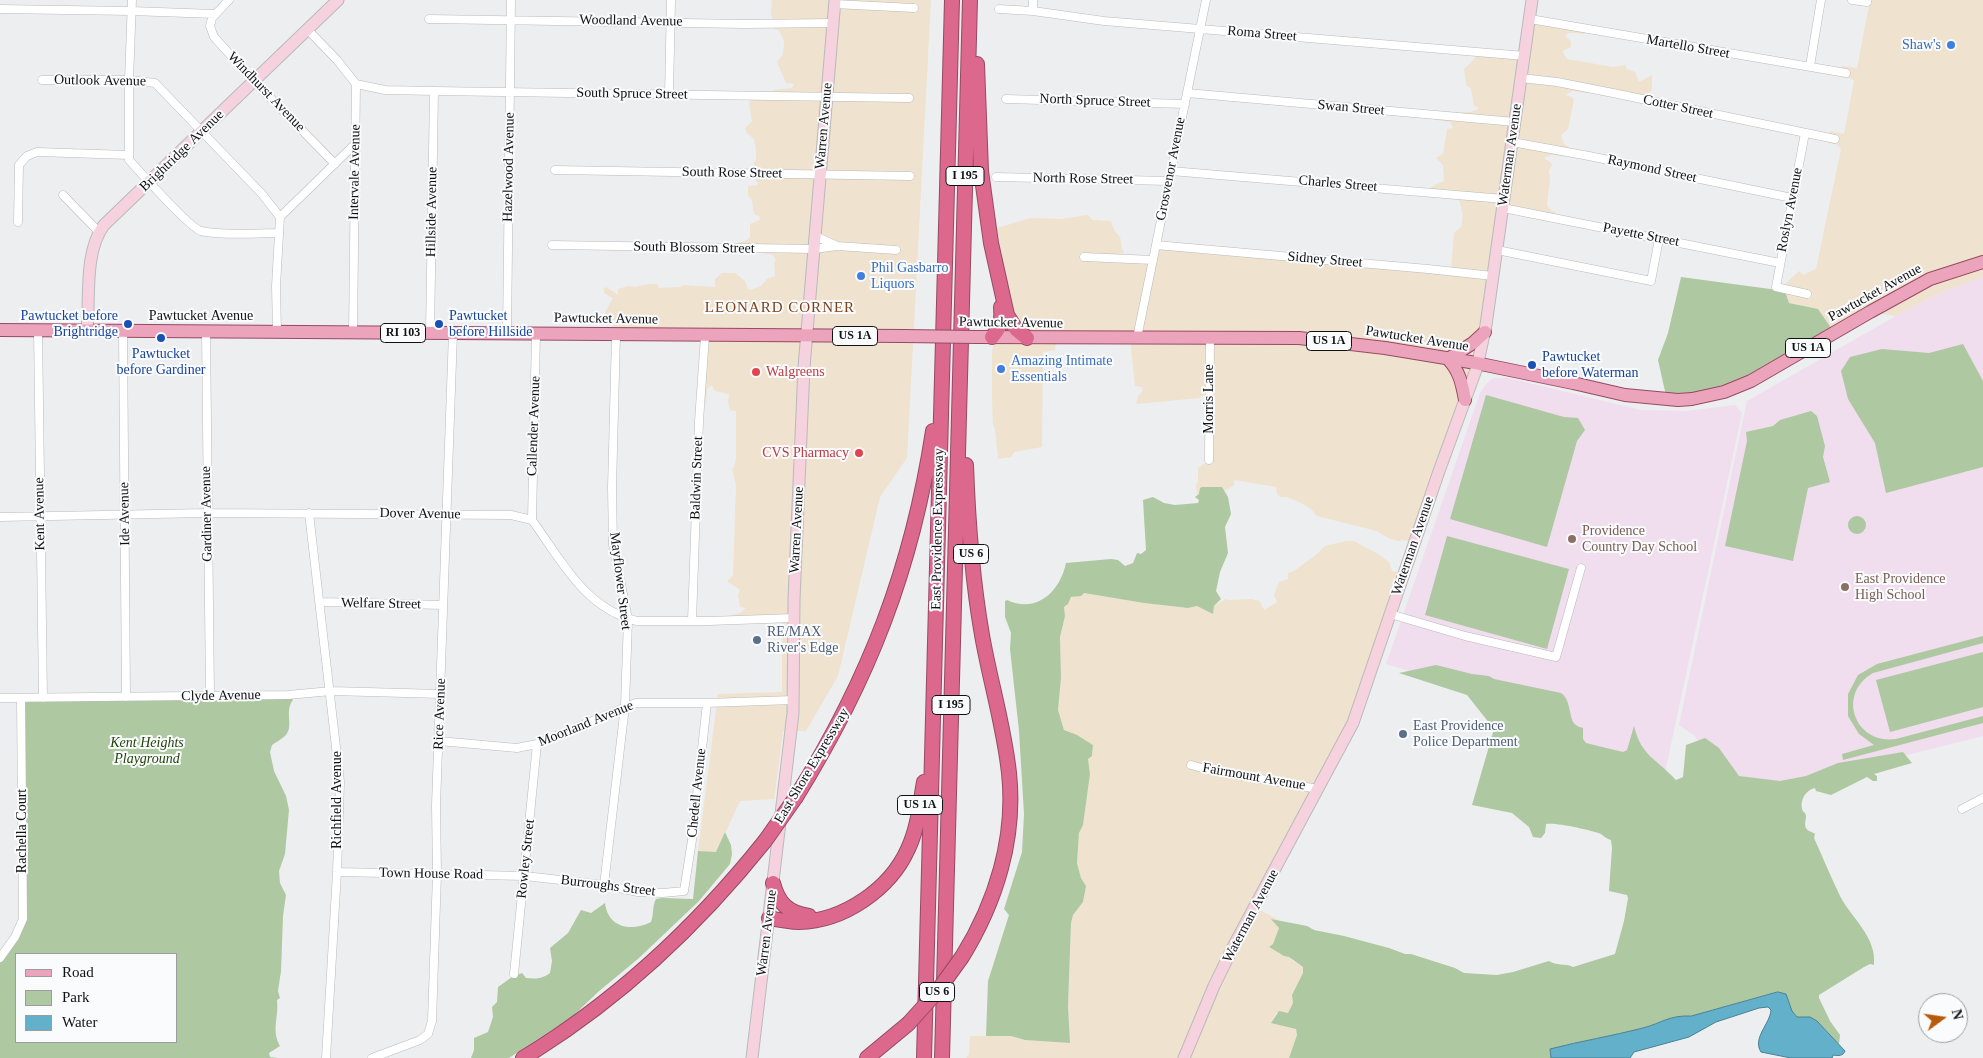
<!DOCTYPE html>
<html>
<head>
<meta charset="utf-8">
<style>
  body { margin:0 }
  #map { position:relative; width:1983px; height:1058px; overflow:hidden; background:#edeef0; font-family:Georgia,serif }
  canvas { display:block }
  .legend { position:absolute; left:15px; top:953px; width:162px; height:90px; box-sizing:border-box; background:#fafbfd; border:1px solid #9d9d9f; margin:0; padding:6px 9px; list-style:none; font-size:15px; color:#111112 }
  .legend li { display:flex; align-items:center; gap:10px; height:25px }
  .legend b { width:25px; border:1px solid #9d9d9f }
  .north { position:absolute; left:1918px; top:993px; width:50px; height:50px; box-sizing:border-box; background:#fafbfd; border:1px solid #9d9d9f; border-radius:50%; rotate:76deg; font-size:14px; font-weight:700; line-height:20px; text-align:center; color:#111112 }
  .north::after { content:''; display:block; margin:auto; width:18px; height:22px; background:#b75a09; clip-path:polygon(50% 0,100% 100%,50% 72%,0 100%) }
</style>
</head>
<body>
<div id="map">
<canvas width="1983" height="1058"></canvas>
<ul class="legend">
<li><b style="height:6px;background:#eba4bb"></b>Road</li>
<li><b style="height:14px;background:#aec8a1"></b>Park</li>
<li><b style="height:14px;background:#62b0ca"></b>Water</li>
</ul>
<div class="north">N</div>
</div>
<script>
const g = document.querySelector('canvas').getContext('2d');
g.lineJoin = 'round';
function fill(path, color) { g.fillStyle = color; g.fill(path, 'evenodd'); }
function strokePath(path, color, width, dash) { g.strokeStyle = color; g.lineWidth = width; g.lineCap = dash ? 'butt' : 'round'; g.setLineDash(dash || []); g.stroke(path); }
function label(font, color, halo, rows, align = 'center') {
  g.font = font + ' Georgia,serif'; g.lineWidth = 4; g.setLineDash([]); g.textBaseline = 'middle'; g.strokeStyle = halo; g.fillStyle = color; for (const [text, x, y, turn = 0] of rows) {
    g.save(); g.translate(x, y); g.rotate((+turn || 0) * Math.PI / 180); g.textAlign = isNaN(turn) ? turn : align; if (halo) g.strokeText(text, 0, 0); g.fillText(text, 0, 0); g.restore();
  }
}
fill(new Path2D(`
  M 772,0 L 931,0 L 907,458 L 880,497 L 838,676 L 806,731 L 783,731 L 774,799 L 740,801 L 716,853 L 698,851 L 718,694 L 782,692 L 782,624 L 771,619 L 730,620 L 728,616 L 740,613 L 746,608 L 740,607 L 738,595 L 740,590 L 727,581 L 733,576 L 736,485 L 732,469 L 734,467 L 736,458 L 736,411 L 730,410 L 728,401 L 729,394 L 715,391 L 712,385 L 707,389 L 706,403 L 700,400 L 701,336 L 593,329 L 593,327 L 603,329 L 612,327 L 615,323 L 615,320 L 607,322 L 605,312 L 613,298 L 604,293 L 604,289 L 606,287 L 618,295 L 618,289 L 628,286 L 635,287 L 648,284 L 657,284 L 659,288 L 680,287 L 683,285 L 715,287 L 715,279 L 722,273 L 735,273 L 745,281 L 748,289 L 751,290 L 761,286 L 767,279 L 775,276 L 774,262 L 776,260 L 773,255 L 762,253 L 764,249 L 739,248 L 738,243 L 747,240 L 750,237 L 750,224 L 760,220 L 759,216 L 755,215 L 753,210 L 752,200 L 748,196 L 748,186 L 758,185 L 758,183 L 755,179 L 736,177 L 739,172 L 758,172 L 753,163 L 756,160 L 756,150 L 754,139 L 747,133 L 745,128 L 752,121 L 749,103 L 755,95 L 774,95 L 773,90 L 792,88 L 794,84 L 786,83 L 777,62 L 783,54 L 784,41 L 779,30 L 773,29 L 776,26 L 771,15 Z
  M 1870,0 L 1983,0 L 1983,277 L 1940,293 L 1896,316 L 1875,313 L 1836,335 L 1818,309 L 1789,303 L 1784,288 L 1786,283 L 1799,271 L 1803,275 L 1816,269 L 1841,149 L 1836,144 L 1828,143 L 1830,131 L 1844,134 L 1854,81 L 1852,79 L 1841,77 L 1841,74 L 1842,66 L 1857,68 Z
  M 1528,19 L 1583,28 L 1585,34 L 1573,33 L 1568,33 L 1565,36 L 1571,41 L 1571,47 L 1562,51 L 1567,59 L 1613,67 L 1625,65 L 1627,69 L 1635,72 L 1639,82 L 1652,75 L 1652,88 L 1651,92 L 1643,99 L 1585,88 L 1587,93 L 1573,91 L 1565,95 L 1572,97 L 1574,100 L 1568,129 L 1561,135 L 1564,144 L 1570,148 L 1567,151 L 1563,151 L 1564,156 L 1553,155 L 1545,157 L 1545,159 L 1549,161 L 1552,165 L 1549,171 L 1550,179 L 1547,205 L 1551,211 L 1556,212 L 1553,217 L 1506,208 L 1483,358 L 1412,543 L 1404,540 L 1399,541 L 1390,539 L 1377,531 L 1317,516 L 1312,510 L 1303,504 L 1287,497 L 1280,497 L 1277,494 L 1276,487 L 1234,480 L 1234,485 L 1227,490 L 1197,495 L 1196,485 L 1198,482 L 1198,468 L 1210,460 L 1209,395 L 1201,396 L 1199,398 L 1136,404 L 1138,396 L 1143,390 L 1142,387 L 1135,386 L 1130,338 L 1057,338 L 1055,350 L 1043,352 L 1042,447 L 1014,452 L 1011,457 L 998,459 L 995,429 L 993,425 L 992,399 L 992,351 L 995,338 L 1031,338 L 1029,327 L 1020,321 L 1010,306 L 997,228 L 1031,218 L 1061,219 L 1088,215 L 1092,220 L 1111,221 L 1114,230 L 1120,237 L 1122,249 L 1124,251 L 1122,257 L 1151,258 L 1155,244 L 1451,270 L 1454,233 L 1461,227 L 1463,215 L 1459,200 L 1462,196 L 1433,192 L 1431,187 L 1444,181 L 1443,165 L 1436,158 L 1443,154 L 1447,129 L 1453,128 L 1450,122 L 1436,120 L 1439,115 L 1462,116 L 1461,112 L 1471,112 L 1478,109 L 1478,107 L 1474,106 L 1471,89 L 1466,85 L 1464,69 L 1474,59 L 1479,52 L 1523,54 Z
  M 1346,541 L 1354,541 L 1378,554 L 1389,562 L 1392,571 L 1404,573 L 1339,752 L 1254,907 L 1279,920 L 1272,919 L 1279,928 L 1273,944 L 1269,947 L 1284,956 L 1289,957 L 1293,961 L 1303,967 L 1303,973 L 1292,995 L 1293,1003 L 1288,1013 L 1276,1013 L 1271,1022 L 1296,1028 L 1297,1035 L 1289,1058 L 966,1058 L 969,1054 L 970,1036 L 1011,1036 L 1025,1040 L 1070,1043 L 1068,1006 L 1071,922 L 1073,915 L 1083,902 L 1086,886 L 1081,878 L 1077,863 L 1079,833 L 1083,825 L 1090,774 L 1088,759 L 1092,756 L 1093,750 L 1093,745 L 1086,741 L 1064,730 L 1058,710 L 1061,678 L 1060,637 L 1065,616 L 1064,607 L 1068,604 L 1069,599 L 1084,593 L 1144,603 L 1188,608 L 1197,606 L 1213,614 L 1214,606 L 1226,599 L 1230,600 L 1251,599 L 1260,601 L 1264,610 L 1277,602 L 1274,595 L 1279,582 L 1288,579 L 1288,573 L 1294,571 L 1317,554 L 1325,546 Z`), '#efe2ce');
fill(new Path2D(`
  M 1983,277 L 1983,736 L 1738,797 L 1704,752 L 1695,736 L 1679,725 L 1747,401 L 1896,316 L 1940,293 Z
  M 1494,378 L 1508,378 L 1641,410 L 1686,411 L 1735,405 L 1742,413 L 1664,777 L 1592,759 L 1553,714 L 1386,664 L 1480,393 L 1487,383 Z`), '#f0ddee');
fill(new Path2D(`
  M 1681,277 L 1785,291 L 1789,303 L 1818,309 L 1836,335 L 1733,390 L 1667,400 L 1658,360 L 1668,333 Z
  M 1963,344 L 1983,381 L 1983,467 L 1886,493 L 1875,443 L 1848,399 L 1841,371 L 1850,357 L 1882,349 L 1929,353 Z
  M 1486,395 L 1564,417 L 1578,418 L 1585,430 L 1577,441 L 1547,547 L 1450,519 Z
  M 1811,411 L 1817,416 L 1825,446 L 1823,457 L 1830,482 L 1808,488 L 1793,561 L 1725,546 L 1747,441 L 1746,432 L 1773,426 L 1780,420 Z
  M 1202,487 L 1222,487 L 1228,497 L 1231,514 L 1225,527 L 1228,553 L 1220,572 L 1216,591 L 1221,599 L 1214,606 L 1213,614 L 1197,606 L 1188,608 L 1144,603 L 1084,593 L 1081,596 L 1071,597 L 1068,604 L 1064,607 L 1065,616 L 1060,637 L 1061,678 L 1058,710 L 1064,730 L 1077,735 L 1093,745 L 1092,756 L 1088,759 L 1090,774 L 1083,825 L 1079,833 L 1077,863 L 1081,878 L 1086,886 L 1083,902 L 1073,915 L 1071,923 L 1068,1006 L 1070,1043 L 1025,1040 L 1011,1036 L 986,1036 L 988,981 L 1009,915 L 1004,909 L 1022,852 L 1024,814 L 1019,731 L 1010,649 L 1011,633 L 1005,617 L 1005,601 L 1007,600 C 1036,614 1060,592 1066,563 L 1111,559 L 1118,560 L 1125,566 L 1133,563 L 1137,553 L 1141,554 L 1146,550 L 1143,500 L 1153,497 L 1164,503 L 1175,505 L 1198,503 L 1199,500 L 1195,497 L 1199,494 L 1200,488 Z
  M1848 525a9 9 0 1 1 18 0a9 9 0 1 1-18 0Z
  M 1447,536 L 1569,569 L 1547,649 L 1425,615 Z
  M 1983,636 L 1983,643 L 1873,673 C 1836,694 1855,745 1896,739 L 1983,716 L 1983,723 L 1843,760 L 1842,754 L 1874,745 L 1859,734 L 1848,716 L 1848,694 L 1858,675 L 1877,664 Z
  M 1983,652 L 1983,707 L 1890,732 L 1876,680 Z
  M 1436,665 L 1472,674 L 1489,676 L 1494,679 L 1561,693 C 1572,700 1568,720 1576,725 C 1578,727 1581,727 1583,728 L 1583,739 L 1586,743 L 1623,752 L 1627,750 L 1634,726 C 1641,756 1657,759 1676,780 L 1683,777 L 1686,745 L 1705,738 L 1719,748 L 1739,776 L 1780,781 L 1806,776 L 1838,763 L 1903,752 L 1912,763 L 1874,774 L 1877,776 L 1877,781 L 1873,781 L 1867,777 L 1831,795 L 1816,791 L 1815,788 C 1806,790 1800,799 1802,809 C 1804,815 1805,810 1806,816 C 1806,820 1804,824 1806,828 C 1807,831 1813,832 1815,834 L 1814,838 C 1823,858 1831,877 1840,896 C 1852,919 1877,937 1874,965 L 1870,964 L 1864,967 L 1819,995 L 1819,998 L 1830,1021 L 1840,1035 L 1839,1044 L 1817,1021 L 1810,1017 L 1797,1017 L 1792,1011 L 1786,994 L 1778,992 L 1691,1016 C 1669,1015 1662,1023 1643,1028 C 1612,1036 1581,1041 1551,1049 L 1551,1058 L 1289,1058 L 1297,1035 L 1296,1029 L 1271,1023 L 1279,1011 L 1288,1013 L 1293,1003 L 1292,995 L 1303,973 L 1303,967 L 1289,957 L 1284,956 L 1269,947 L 1273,944 L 1279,928 L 1271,919 L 1307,926 L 1314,930 L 1344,936 L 1389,948 L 1405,954 L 1411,954 L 1455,968 L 1464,973 L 1480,974 L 1497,975 L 1513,972 L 1549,961 C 1556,966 1565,963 1573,967 L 1615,954 L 1624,921 L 1628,898 L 1627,895 L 1609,891 L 1612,848 L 1611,840 C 1607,839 1604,836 1601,834 C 1591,830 1555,822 1546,824 L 1545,833 L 1541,838 L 1533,837 L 1529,827 L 1512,813 L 1472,805 L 1494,729 L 1467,695 L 1399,673 Z
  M 291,695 L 293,700 C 284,711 294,725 286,735 C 282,739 276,742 272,745 L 270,752 L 274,771 L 286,796 L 289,810 L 285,854 L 279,871 L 280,883 L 286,895 L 283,916 L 281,971 L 278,991 L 280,998 L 277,1000 C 279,1017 271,1030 280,1046 L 269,1053 L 270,1057 L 278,1058 L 0,1058 L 0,956 L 26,921 L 21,698 ZM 16,954 L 176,954 L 176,1042 L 16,1042 Z
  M 725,832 L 731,845 L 732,854 L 730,864 L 699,901 L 639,958 L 598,992 L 573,1016 L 512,1056 L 509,1058 L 471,1058 L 474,1050 L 474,1038 L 488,1032 L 493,1017 L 492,1007 L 497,1002 L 498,987 L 512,977 L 522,973 L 526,978 C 536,979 542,979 550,973 L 552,961 L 550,948 L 568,933 L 581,910 L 591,913 L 605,903 C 608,928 631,932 651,922 C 654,914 652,906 656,899 L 662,898 L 693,899 L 698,851 L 716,852 Z`), '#aec8a1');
const water = new Path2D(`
  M 1778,992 L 1786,994 L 1792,1011 L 1797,1017 L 1810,1017 L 1817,1021 L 1845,1051 C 1843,1056 1839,1056 1833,1055 L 1832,1058 L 1791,1058 L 1761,1052 C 1752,1038 1770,1024 1771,1010 L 1768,1007 L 1759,1008 L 1716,1022 L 1689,1037 L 1634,1052 L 1630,1058 L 1551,1058 L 1550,1049 C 1581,1041 1612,1036 1643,1028 C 1662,1023 1669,1015 1691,1016 Z`);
fill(water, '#62b0ca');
strokePath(water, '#4a8093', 1);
const street = new Path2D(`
  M 132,0 L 129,80 L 129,160 C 139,171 191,229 201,231 C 223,236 256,233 279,233
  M 229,0 L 212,18 L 210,26 L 214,37 L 254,81 L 335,164
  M 1033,0 L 1033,11
  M 1852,0 L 1867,2
  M 834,4 L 914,8
  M 0,9 L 131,11 L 215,14
  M 999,9 L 1033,11 L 1104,21 L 1525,56
  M 429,19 L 746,24 L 833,23
  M 1530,19 L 1846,73
  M 308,30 L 337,60 L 356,84 L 353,333
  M 1810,66 L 1821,0
  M 1521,78 L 1557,82 L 1613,93 L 1835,139
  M 42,80 L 129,80 L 155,83 L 262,194 L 280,217
  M 356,84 L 385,90 L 434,91 L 909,98
  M 1187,93 L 1515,122
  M 669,95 L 671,0
  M 1006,99 L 1185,104
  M 1805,133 L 1776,287 L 1807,294
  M 1512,142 L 1589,156 L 1792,198
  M 555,170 L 910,176
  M 1171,171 L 1504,199
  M 996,177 L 1169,181
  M 63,195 L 99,232
  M 1503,208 L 1780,263
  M 18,222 L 19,165 L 27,156 L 37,152 L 129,155
  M 552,245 L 814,249 L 837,246 L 815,236
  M 1156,245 L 1428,269 L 1493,276
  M 837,246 L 896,250
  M 1497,250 L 1651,281 L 1659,239
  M 1084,257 L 1153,260
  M 38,330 L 43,698
  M 123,331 L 126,697
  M 206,331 L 210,696
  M 277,332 L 276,286 L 280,217 L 356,143
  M 430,333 L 434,91
  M 507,333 L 511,0
  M 1137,338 L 1206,0
  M 1209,460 L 1210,337
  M 309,513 L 340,782 L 337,872 L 326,1058
  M 0,517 L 207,513 L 511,515 L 532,520 C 561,560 585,609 637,621 L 709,621 L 794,618
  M 532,520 L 536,333
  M 320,602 L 443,605
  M 1390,614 L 1465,636 L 1556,657 L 1581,568
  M 692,621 L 699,421 L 705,336
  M 0,698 L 288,695 L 331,691 L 441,694
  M 439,741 L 517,748 L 537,744 L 636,703 L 707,703 L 793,700
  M 1191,765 L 1209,770 L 1318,789
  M 1962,809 L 1983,798
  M 337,872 L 525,876 L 604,885 L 638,892 L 663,893 L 684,891 L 692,840 L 707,703
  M 604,885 L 625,706 L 628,619 L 613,545 L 612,488 L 616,335
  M 0,958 L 15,937 L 23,919 L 21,698
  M 514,974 L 537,744
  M 372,1058 L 420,1040 L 428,1034 L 432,1021 L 437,874 L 436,805 L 453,333`);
const secondary = new Path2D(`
  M 87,330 C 90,297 84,252 104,225 L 338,0
  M 752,1058 L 793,713 L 794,599 L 804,367 L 835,0
  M 1184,1058 L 1214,986 L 1233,947 L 1353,723 L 1438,474 L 1477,367 L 1486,325 L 1532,0`);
const primary = new Path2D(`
  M 0,330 L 904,336
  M 976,337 L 1299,338 L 1385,348 L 1476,363 L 1573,383 L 1625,395 L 1678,400 L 1692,399 L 1724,392 L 1751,381 L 1870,312 L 1930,279 L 1983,262
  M 1465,400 C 1462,384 1460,372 1448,359 L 1473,343 L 1485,332`);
const highway = new Path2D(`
  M 977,64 L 981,171 L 991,243 L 1007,315 L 1016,329 L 1027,338
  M 992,337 C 1001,327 1002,321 1001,307
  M 796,797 C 869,679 912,569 933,431
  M 773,883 C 778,903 788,913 809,916
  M 769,918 C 779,920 789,922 799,922 C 844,921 890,889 908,849 C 918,828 920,804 924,782
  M 962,957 C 996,902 1016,838 1009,773 C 1004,726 990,681 982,635 C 972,578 968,522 966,465
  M 523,1058 C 617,1001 697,926 765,841
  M 867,1058 L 908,1024
  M 924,1058 L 952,0
  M 942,1058 L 970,0`);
strokePath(street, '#b9babc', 9);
strokePath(secondary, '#b9babc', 13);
strokePath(primary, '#964a63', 14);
strokePath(highway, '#964a63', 16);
strokePath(street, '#fff', 8);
strokePath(secondary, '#f5d2dd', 11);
strokePath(primary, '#eba4bb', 12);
strokePath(highway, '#dd688e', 14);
const primaryBridge = new Path2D(`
  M 904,336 L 976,337`);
const highwayBridge = new Path2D(`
  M 765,841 L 796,797
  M 908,1024 L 936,993 L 962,957`);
strokePath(primaryBridge, '#964a63', 14, []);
strokePath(highwayBridge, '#964a63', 16, []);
strokePath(primaryBridge, '#eba4bb', 12);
strokePath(highwayBridge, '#dd688e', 14);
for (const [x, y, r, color] of [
  [1951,45,5,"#3f7fe0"],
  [861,276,5,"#3f7fe0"],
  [128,324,5,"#1a4fb4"],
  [439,324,5,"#1a4fb4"],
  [161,338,5,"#1a4fb4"],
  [1532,365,5,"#1a4fb4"],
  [1001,369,5,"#3f7fe0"],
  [756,372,5,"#e0444e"],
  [859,453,5,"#e0444e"],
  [1572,539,5,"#8d6e63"],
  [1845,587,5,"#8d6e63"],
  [757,640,5,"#5c6f8a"],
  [1403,734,5,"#5c6f8a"]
]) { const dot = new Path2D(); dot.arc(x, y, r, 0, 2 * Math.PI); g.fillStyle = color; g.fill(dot); strokePath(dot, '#fafbfd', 2); }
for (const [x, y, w] of [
  [965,176,38],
  [403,333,45],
  [855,336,45],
  [1329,341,45],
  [1808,348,45],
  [971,554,35],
  [951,705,38],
  [920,805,45],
  [937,992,35]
]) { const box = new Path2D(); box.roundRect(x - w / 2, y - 9.5, w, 19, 4); g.fillStyle = '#fafbfd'; g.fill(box); strokePath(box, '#111112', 1); }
label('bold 12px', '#111112', null, [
  ["I 195",965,176],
  ["RI 103",403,333],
  ["US 1A",855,336],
  ["US 1A",1329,341],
  ["US 1A",1808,348],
  ["US 6",971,554],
  ["I 195",951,705],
  ["US 1A",920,805],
  ["US 6",937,992]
]);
label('14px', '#111112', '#fafbfd', [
  ["Woodland Avenue",631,21,1],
  ["Roma Street",1262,34,5],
  ["Martello Street",1688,47,10],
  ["Outlook Avenue",100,81,1],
  ["Windhurst Avenue",266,92,46],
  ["South Spruce Street",632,94,1],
  ["North Spruce Street",1095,101,2],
  ["Cotter Street",1678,107,12],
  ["Swan Street",1351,108,5],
  ["Warren Avenue",824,126,-85],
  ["Brightridge Avenue",182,151,-44],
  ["Waterman Avenue",1510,155,-82],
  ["Hazelwood Avenue",509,167,-89],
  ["Grosvenor Avenue",1171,169,-79],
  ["Raymond Street",1652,169,12],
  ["Intervale Avenue",355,172,-89],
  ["South Rose Street",732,173,1],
  ["North Rose Street",1083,179,1],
  ["Charles Street",1338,184,5],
  ["Roslyn Avenue",1790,210,-79],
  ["Hillside Avenue",432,212,-89],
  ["Payette Street",1641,235,11],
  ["South Blossom Street",694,248,1],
  ["Sidney Street",1325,260,5],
  ["Pawtucket Avenue",1875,293,-29],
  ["Pawtucket Avenue",201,316],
  ["Pawtucket Avenue",606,319,1],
  ["Pawtucket Avenue",1011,323,1],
  ["Pawtucket Avenue",1417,339,9],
  ["Morris Lane",1209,399,-90],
  ["Callender Avenue",534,426,-88],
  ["Baldwin Street",697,478,-88],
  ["Kent Avenue",40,514,-91],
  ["Ide Avenue",125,514,-91],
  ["Gardiner Avenue",207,514,-91],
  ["Dover Avenue",420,514,1],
  ["East Providence Expressway",938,529,-89],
  ["Warren Avenue",797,530,-87],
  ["Waterman Avenue",1413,546,-71],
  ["Mayflower Street",620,581,83],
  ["Welfare Street",381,604,1],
  ["Clyde Avenue",221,696,-1],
  ["Rice Avenue",440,714,-88],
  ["Moorland Avenue",586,724,-22],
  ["East Shore Expressway",812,766,-59],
  ["Fairmount Avenue",1254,777,10],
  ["Chedell Avenue",697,793,-84],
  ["Richfield Avenue",337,800,-90],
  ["Rachella Court",22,831,-90],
  ["Rowley Street",526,859,-84],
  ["Town House Road",431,874,1],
  ["Burroughs Street",608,886,7],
  ["Waterman Avenue",1251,916,-62],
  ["Warren Avenue",767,933,-83]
]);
label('14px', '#366cbe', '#fafbfd', [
  ["Shaw's",1941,45,"right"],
  ["Phil Gasbarro",871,268],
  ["Liquors",871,284],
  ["Amazing Intimate",1011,361],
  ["Essentials",1011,377]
], 'left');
label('14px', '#164399', '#fafbfd', [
  ["Pawtucket before",118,316,"right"],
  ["Brightridge",118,332,"right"],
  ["Pawtucket",449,316],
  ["before Hillside",449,332],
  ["Pawtucket",161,354,"center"],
  ["before Gardiner",161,370,"center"],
  ["Pawtucket",1542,357],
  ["before Waterman",1542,373]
], 'left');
label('14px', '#be3a42', '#fafbfd', [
  ["Walgreens",766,372],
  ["CVS Pharmacy",849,453,"right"]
], 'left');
label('14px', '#785e54', '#fafbfd', [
  ["Providence",1582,531],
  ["Country Day School",1582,547],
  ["East Providence",1855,579],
  ["High School",1855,595]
], 'left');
label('14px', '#4e5e75', '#fafbfd', [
  ["RE/MAX",767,632],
  ["River's Edge",767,648],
  ["East Providence",1413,726],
  ["Police Department",1413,742]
], 'left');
label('italic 14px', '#214309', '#fafbfd', [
  ["Kent Heights",147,743],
  ["Playground",147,759]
]);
g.letterSpacing = '1px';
label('15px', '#7e4116', '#fafbfd', [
  ["LEONARD CORNER",780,308]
]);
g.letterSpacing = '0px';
</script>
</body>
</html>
